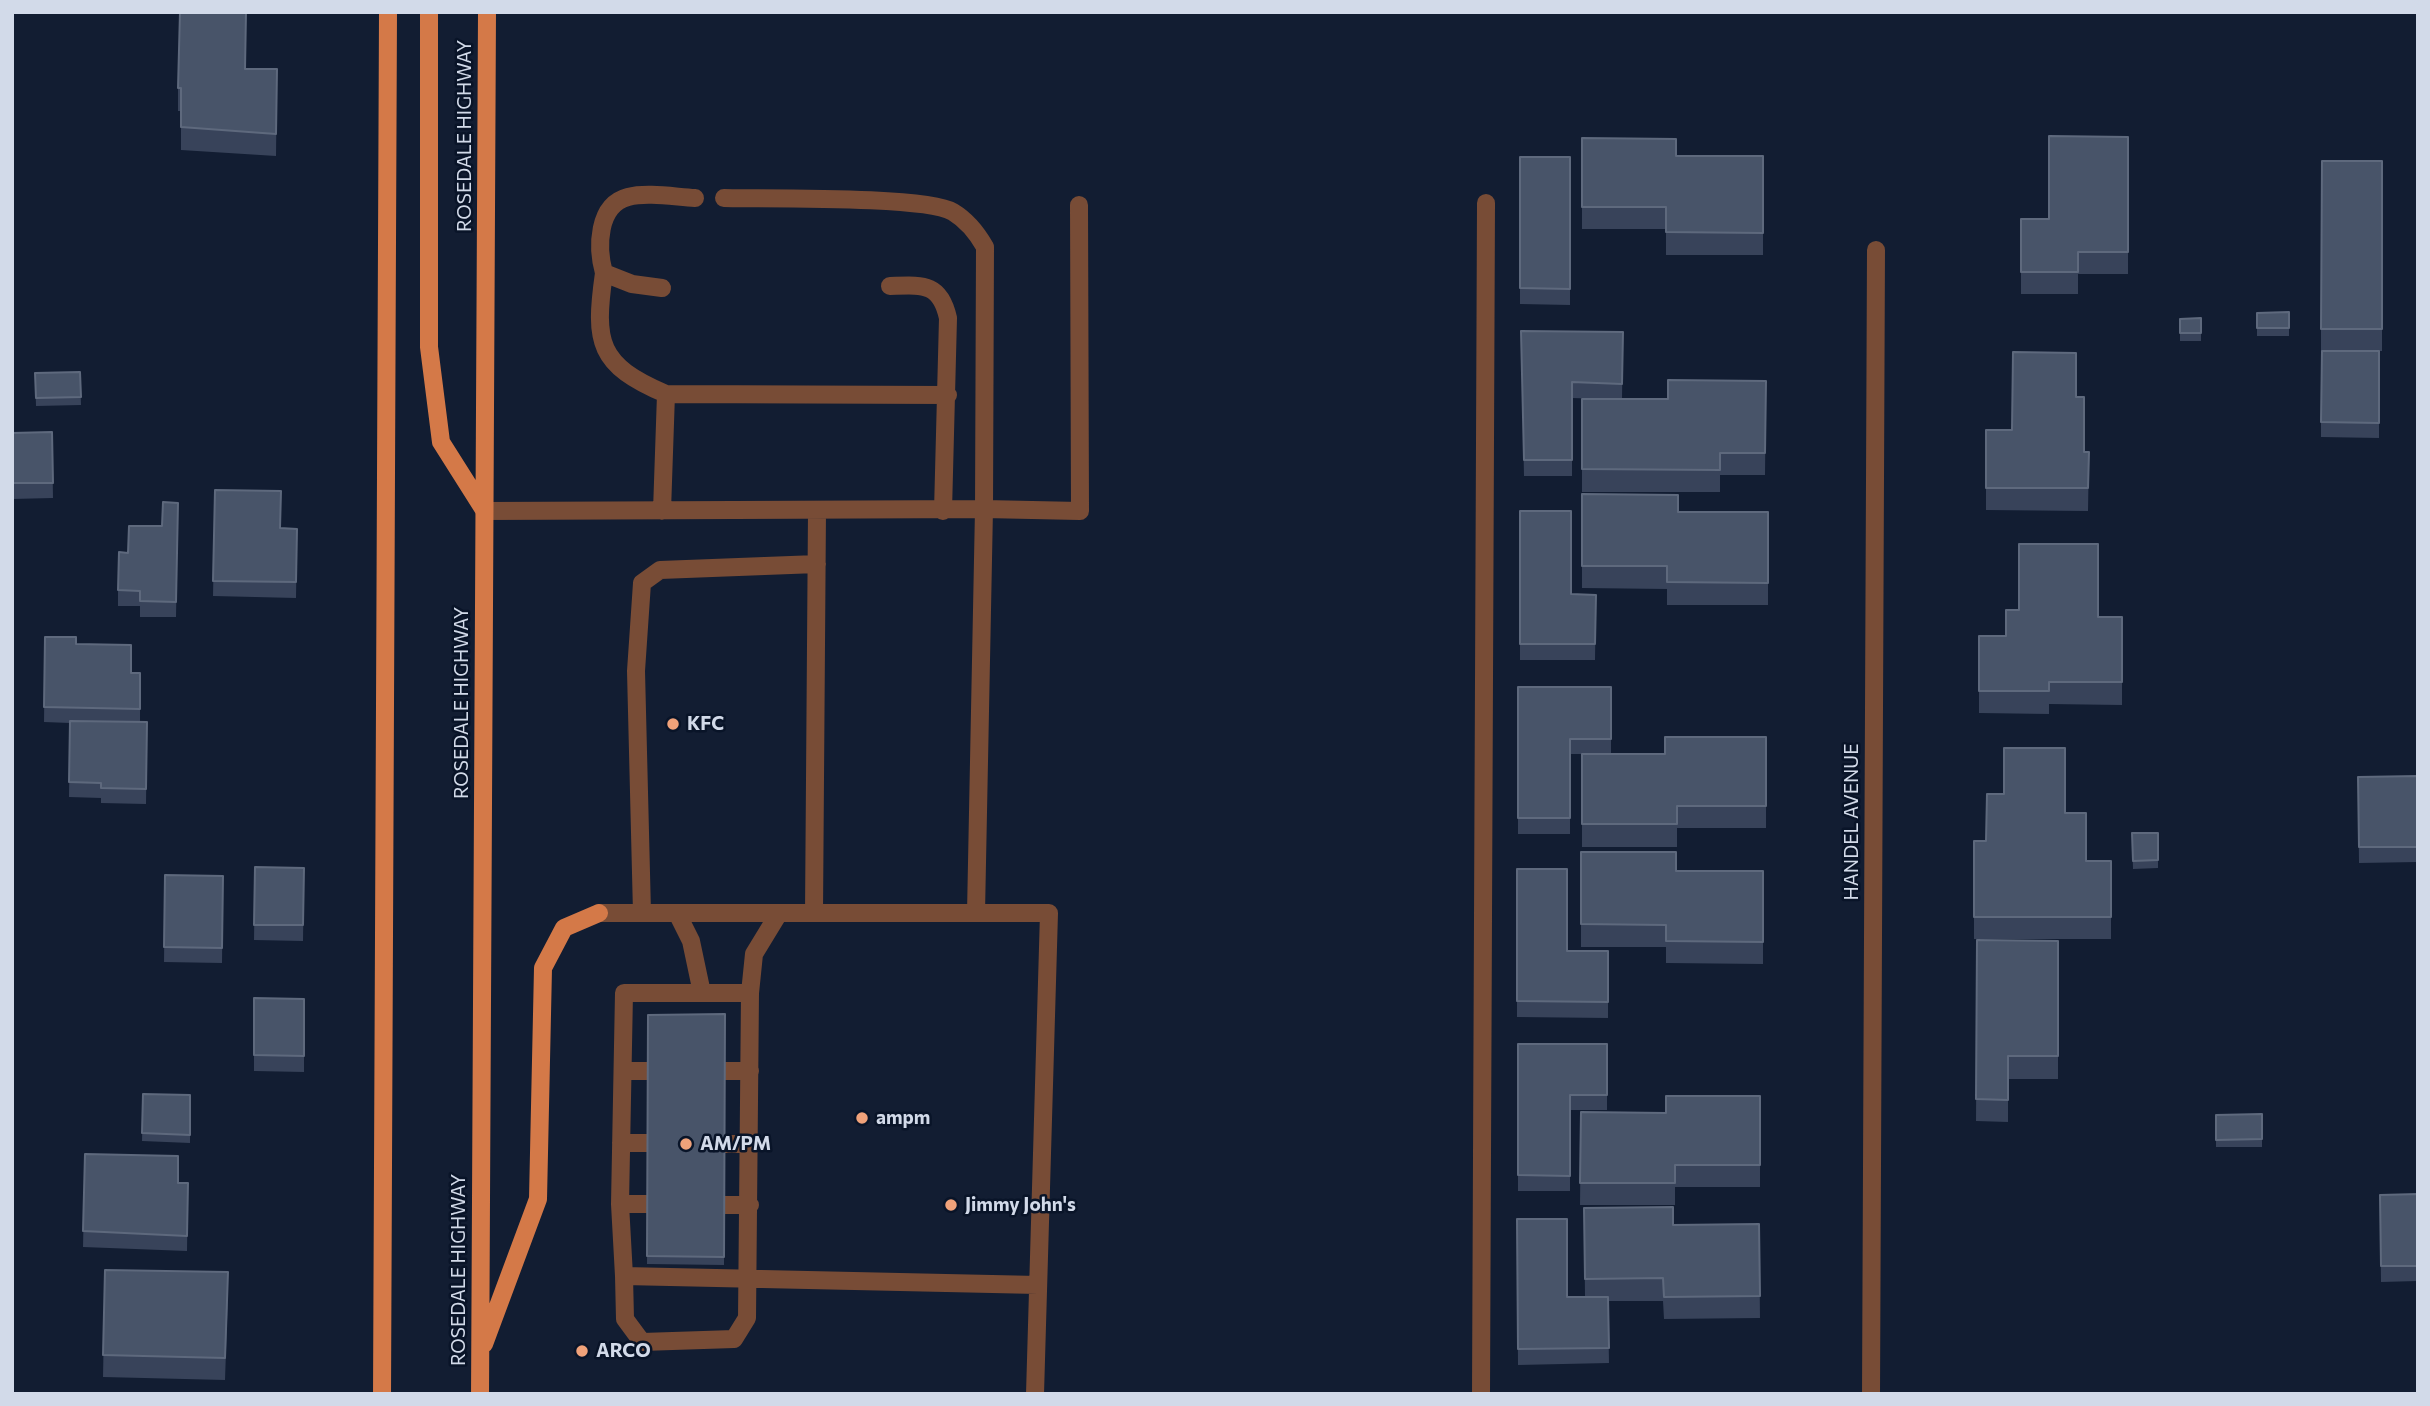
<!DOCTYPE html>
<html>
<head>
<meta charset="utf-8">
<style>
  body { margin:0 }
  #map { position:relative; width:2430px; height:1406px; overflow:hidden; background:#121d32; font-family:Commissioner,sans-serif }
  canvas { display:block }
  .frame { position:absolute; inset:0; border:14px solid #d2dae9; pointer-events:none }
</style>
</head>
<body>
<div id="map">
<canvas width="2430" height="1406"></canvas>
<div class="frame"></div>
</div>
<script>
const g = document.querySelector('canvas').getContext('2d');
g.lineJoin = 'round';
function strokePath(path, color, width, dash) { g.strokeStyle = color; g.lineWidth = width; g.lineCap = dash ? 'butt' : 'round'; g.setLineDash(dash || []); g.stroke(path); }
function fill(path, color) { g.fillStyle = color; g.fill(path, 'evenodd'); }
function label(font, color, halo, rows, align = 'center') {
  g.font = font + ' Commissioner,sans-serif'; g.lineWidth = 5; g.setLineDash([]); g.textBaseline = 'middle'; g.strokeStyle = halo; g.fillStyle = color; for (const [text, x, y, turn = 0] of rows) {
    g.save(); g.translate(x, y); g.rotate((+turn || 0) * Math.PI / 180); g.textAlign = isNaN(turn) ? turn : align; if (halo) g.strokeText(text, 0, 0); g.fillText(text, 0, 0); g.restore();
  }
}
strokePath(new Path2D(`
  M 724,198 C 766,199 926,196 953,212 C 968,221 977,233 985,247 L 984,509 L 1080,511 L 1079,205
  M 604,273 C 594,343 598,365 666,394
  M 890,286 C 922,285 940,282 948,318 L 943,511
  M 662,288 L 632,284 L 604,273 C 597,248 597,205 628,197 C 647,192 675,197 695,198
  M 484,511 L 984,509 L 976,913
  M 662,511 L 666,394 L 948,395
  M 599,913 L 1049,913 L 1035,1394
  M 642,913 L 636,671 L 642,583 L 660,570 L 817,564
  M 677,913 L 691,941 L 702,993 L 624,993 L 620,1204 L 624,1276 L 1038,1285
  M 814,913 L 817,511
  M 750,993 L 754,954 L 779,913
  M 623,1071 L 648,1071
  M 724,1071 L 750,1071
  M 621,1143 L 647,1143
  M 724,1144 L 750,1144
  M 620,1204 L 647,1204
  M 724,1205 L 750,1205
  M 624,1276 L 625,1319 L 642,1342 L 734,1339 L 747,1318 L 750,993 L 702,993
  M 1481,1394 L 1486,203`), '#784c36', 18);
strokePath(new Path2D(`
  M 1871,1394 L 1876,250`), '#784c36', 18);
strokePath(new Path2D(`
  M 429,12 L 429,347 L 441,442 L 484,510
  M 484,1344 L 538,1199 L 543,968 L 564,928 L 599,913
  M 382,1394 L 388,12
  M 480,1394 L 487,12`), '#d47948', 18);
fill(new Path2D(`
  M 245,69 L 277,69 L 276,156 L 181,150 L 181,111 L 178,111 L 178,88 Z
  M 2128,137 L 2128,274 L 2078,274 L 2078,294 L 2021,294 L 2021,219 L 2049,219 Z
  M 1582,138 L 1676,156 L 1763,156 L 1763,255 L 1666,255 L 1666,229 L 1582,229 Z
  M 1520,157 L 1570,157 L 1570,305 L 1520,304 Z
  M 2382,161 L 2382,351 L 2379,351 L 2379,438 L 2321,437 L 2321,329 Z
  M 2289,312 L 2289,336 L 2257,336 L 2257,313 Z
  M 2201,318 L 2201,341 L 2180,341 L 2180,319 Z
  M 1521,331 L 1623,332 L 1622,399 L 1668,399 L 1766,381 L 1765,475 L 1720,475 L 1720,492 L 1582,492 L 1582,399 L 1605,399 L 1572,398 L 1572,476 L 1524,476 Z
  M 80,372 L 81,405 L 36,406 L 35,373 Z
  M 2076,397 L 2084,452 L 2089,452 L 2088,511 L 1986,510 L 1986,430 L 2012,430 Z
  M 52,432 L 53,498 L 12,499 L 12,433 Z
  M 215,490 L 281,528 L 297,529 L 296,598 L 213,596 Z
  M 1582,494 L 1678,512 L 1768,512 L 1768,605 L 1667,605 L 1667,589 L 1582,588 Z
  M 178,503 L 176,617 L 140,617 L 140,606 L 118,606 L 118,590 L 128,553 L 162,526 Z
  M 1520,511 L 1571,594 L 1596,595 L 1595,660 L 1520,660 Z
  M 2098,617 L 2122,617 L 2122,705 L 2049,704 L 2049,714 L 1979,713 L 1979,636 L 2006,636 Z
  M 45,637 L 131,673 L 140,673 L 140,722 L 147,722 L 146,804 L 101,803 L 101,798 L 69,797 L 70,723 L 44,722 Z
  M 1518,687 L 1611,687 L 1611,754 L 1665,754 L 1766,737 L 1766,828 L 1677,828 L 1677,847 L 1582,847 L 1582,754 L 1570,754 L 1570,834 L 1518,834 Z
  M 2418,776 L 2418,862 L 2359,863 L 2358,777 Z
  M 2065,813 L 2086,861 L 2111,861 L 2111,939 L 1974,939 L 1974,841 L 1986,841 Z
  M 2132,833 L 2158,833 L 2158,868 L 2133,869 Z
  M 1581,852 L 1676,871 L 1763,871 L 1763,964 L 1666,963 L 1666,947 L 1581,947 Z
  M 255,867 L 304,868 L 303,941 L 254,940 Z
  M 1517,869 L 1567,951 L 1608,951 L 1608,1018 L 1517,1017 Z
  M 165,875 L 223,876 L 222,963 L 164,962 Z
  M 1977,940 L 2058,941 L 2058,1079 L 2008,1079 L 2008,1122 L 1976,1121 Z
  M 254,998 L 304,999 L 304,1072 L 254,1071 Z
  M 725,1014 L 724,1265 L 647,1264 L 648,1015 Z
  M 1518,1044 L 1607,1044 L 1607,1110 L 1570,1110 L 1570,1191 L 1518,1191 Z
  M 143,1094 L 190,1095 L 190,1143 L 142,1141 Z
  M 1760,1096 L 1760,1187 L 1675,1187 L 1675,1205 L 1580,1205 L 1581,1112 L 1666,1113 Z
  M 2262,1114 L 2262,1147 L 2216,1147 L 2216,1115 Z
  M 85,1154 L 178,1183 L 188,1183 L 187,1251 L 83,1247 Z
  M 2418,1194 L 2418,1281 L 2381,1282 L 2380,1195 Z
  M 1584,1208 L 1673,1225 L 1759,1224 L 1760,1318 L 1664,1319 L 1663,1301 L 1608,1301 L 1609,1363 L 1518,1365 L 1517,1219 L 1567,1297 L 1585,1297 Z
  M 105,1270 L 228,1294 L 225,1380 L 103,1377 Z`), '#38435a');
const building = new Path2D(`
  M 180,12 L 246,12 L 245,69 L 277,69 L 276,134 L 181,127 L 181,88 L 178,88 Z
  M 2049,136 L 2128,137 L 2128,252 L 2078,252 L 2078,272 L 2021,272 L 2021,219 L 2049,219 Z
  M 1582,138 L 1676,139 L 1676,156 L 1763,156 L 1763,233 L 1666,232 L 1666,207 L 1582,207 Z
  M 1520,157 L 1570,157 L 1570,289 L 1520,288 Z
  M 2322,161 L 2382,161 L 2382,329 L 2321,329 Z
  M 2289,312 L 2289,328 L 2257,328 L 2257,313 Z
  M 2201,318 L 2201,333 L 2180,333 L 2180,319 Z
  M 1521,331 L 1623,332 L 1622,384 L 1572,382 L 1572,460 L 1524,460 Z
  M 2322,351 L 2379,351 L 2379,423 L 2321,422 Z
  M 2013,352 L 2076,353 L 2076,397 L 2084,397 L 2084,452 L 2089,452 L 2088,488 L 1986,488 L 1986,430 L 2012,430 Z
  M 80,372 L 81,397 L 36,398 L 35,373 Z
  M 1668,380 L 1766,381 L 1765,453 L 1720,453 L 1720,470 L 1582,469 L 1582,399 L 1668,399 Z
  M 52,432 L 53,483 L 12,483 L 12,433 Z
  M 215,490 L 281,491 L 280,528 L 297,529 L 296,582 L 213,581 Z
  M 1582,494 L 1678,495 L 1678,512 L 1768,512 L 1768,583 L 1667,582 L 1667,566 L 1582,566 Z
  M 163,502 L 178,503 L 176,602 L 140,601 L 140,591 L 118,590 L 119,552 L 128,553 L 129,526 L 162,526 Z
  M 1520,511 L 1571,511 L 1571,594 L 1596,595 L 1595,644 L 1520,644 Z
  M 2019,544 L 2098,544 L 2098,617 L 2122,617 L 2122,682 L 2049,682 L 2049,691 L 1979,691 L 1979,636 L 2006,636 L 2006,610 L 2019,610 Z
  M 45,637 L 76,637 L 76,644 L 131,645 L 131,673 L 140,673 L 140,709 L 44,707 Z
  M 1518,687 L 1611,687 L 1611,739 L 1570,739 L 1570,818 L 1518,818 Z
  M 70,721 L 147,722 L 146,789 L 101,788 L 101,783 L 69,782 Z
  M 1665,737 L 1766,737 L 1766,806 L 1677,806 L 1677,824 L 1582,824 L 1582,754 L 1665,754 Z
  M 2004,748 L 2065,748 L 2065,813 L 2086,813 L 2086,861 L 2111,861 L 2111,917 L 1974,917 L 1974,841 L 1986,841 L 1987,794 L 2004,794 Z
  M 2418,776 L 2418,847 L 2359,847 L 2358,777 Z
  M 2132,833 L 2158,833 L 2158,860 L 2133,861 Z
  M 1581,852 L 1676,852 L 1676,871 L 1763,871 L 1763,942 L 1666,941 L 1666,925 L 1581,924 Z
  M 255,867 L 304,868 L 303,925 L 254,925 Z
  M 1517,869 L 1567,869 L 1567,951 L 1608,951 L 1608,1002 L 1517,1001 Z
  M 165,875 L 223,876 L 222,948 L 164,947 Z
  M 1977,940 L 2058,941 L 2058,1056 L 2008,1056 L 2008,1100 L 1976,1099 Z
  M 254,998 L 304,999 L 304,1056 L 254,1055 Z
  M 725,1014 L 724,1257 L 647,1256 L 648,1015 Z
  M 1518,1044 L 1607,1044 L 1607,1095 L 1570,1095 L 1570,1176 L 1518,1175 Z
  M 143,1094 L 190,1095 L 190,1135 L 142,1133 Z
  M 1666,1096 L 1760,1096 L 1760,1165 L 1675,1165 L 1675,1183 L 1580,1183 L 1581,1112 L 1666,1113 Z
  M 2262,1114 L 2262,1139 L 2216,1140 L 2216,1115 Z
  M 85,1154 L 178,1156 L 178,1183 L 188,1183 L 187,1236 L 83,1231 Z
  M 2418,1194 L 2418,1266 L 2381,1266 L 2380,1195 Z
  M 1673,1207 L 1673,1225 L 1759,1224 L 1760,1296 L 1664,1297 L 1663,1278 L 1585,1279 L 1584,1208 Z
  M 1517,1219 L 1567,1219 L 1567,1297 L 1608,1297 L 1609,1348 L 1518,1349 Z
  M 105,1270 L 228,1272 L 225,1358 L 103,1355 Z`);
fill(building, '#485469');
strokePath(building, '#5e697d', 2);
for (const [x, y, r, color] of [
  [673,724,7,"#f0a27a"],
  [862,1118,7,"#f0a27a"],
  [686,1144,7,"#f0a27a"],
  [951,1205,7,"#f0a27a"],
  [582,1351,7,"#f0a27a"]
]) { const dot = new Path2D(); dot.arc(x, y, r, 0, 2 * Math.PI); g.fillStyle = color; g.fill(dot); strokePath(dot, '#091428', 2.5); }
label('19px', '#d2dae9', '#091428', [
  ["ROSEDALE HIGHWAY",465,136,-90],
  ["ROSEDALE HIGHWAY",462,703,-90],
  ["HANDEL AVENUE",1852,822,-90],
  ["ROSEDALE HIGHWAY",459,1270,-90]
]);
label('bold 19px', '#d2dae9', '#091428', [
  ["KFC",687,724],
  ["ampm",876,1118],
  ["AM/PM",700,1144],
  ["Jimmy John's",965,1205],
  ["ARCO",596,1351]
], 'left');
</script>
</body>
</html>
